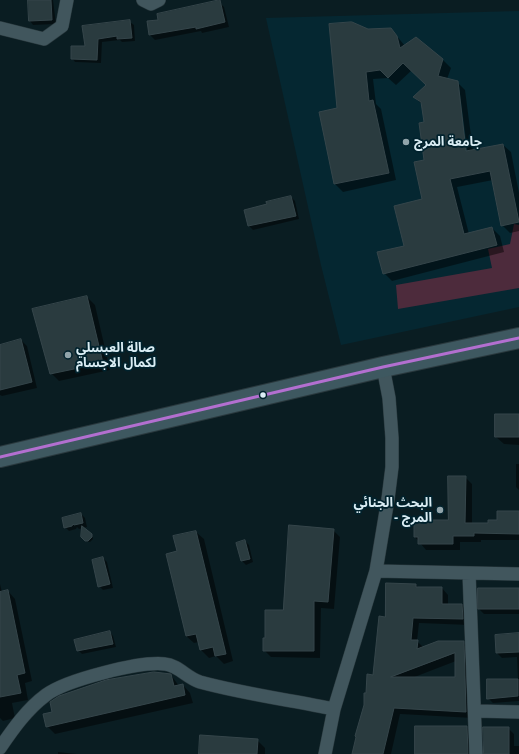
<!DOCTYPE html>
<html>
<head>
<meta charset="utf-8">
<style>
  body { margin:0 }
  canvas { display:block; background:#0a1d22 }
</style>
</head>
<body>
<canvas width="519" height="754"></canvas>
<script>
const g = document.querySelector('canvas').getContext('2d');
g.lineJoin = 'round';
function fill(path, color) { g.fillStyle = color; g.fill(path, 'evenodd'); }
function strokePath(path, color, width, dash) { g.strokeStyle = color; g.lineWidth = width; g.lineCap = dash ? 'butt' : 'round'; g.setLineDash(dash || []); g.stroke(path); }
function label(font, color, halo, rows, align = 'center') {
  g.font = font + ' "PT Sans","Noto Sans Arabic",sans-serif'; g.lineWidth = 3.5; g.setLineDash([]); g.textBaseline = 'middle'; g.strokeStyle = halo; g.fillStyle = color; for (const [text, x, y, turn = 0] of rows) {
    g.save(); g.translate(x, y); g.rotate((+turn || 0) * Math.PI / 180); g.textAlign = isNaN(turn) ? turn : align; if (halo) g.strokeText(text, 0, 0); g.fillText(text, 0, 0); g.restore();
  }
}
fill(new Path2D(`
  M 519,11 L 519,307 L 341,345 L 321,265 L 266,18 Z`), '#052731');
fill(new Path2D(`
  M 514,224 L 519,225 L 519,288 L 398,309 L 396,285 L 492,268 L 488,249 L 510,244 Z`), '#4d2b3c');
fill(new Path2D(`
  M 29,0 L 53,0 L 56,24 L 33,25 L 30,21 Z
  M 219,2 L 224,7 L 229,27 L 202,33 L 201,31 L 155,40 L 150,35 L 159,20 Z
  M 130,22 L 134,25 L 135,41 L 122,42 L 120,40 L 102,42 L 101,63 L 75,62 L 72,58 L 86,47 L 83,26 Z
  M 391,29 L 405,46 L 443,60 L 451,68 L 447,79 L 457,82 L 465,90 L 473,151 L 503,145 L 511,152 L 519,193 L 519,231 L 510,233 L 502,225 L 493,180 L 457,187 L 469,234 L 492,228 L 500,236 L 504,252 L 392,281 L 384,273 L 406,246 L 423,200 L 425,123 L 423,105 L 414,97 L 427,85 L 412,70 L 396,85 L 388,78 L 373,79 L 376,104 L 381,109 L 396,180 L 343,192 L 335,184 L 338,108 L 368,30 ZM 457,86 L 459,86 L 468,156 L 466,156 Z
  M 291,197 L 295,201 L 299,219 L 253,230 L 249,226 L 245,211 Z
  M 87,297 L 95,305 L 110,370 L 59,381 L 51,373 Z
  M 21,340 L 27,346 L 37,388 L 2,396 L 0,395 L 0,346 Z
  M 519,415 L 519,445 L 504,444 L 496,437 Z
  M 516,464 L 519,464 L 519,490 L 516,487 Z
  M 465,477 L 472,484 L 472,524 L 489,524 L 519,512 L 519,540 L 481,540 L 481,542 L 460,542 L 460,550 L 426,550 L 415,537 L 449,521 Z
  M 81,514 L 85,518 L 87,527 L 79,529 L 77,527 L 76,529 L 69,531 L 65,527 Z
  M 333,530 L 340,537 L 334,609 L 321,608 L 320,658 L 271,657 L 264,650 L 266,639 Z
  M 196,532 L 204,539 L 233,661 L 224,664 L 216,656 L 209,658 L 201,650 L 199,642 L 194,643 L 186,636 Z
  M 92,535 L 93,539 L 90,542 L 85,541 Z
  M 245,541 L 249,545 L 253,562 L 246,565 L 242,561 Z
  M 103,558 L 107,562 L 113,588 L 103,590 L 99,586 Z
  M 0,584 L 2,592 L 8,591 L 15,599 L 32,681 L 25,683 L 28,700 L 12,703 L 15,718 L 3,721 L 0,718 Z
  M 416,585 L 419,588 L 442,588 L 448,595 L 448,605 L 462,605 L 468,612 L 469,625 L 419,623 L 417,641 L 424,648 L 463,642 L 470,649 L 472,718 L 400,714 L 391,754 L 353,754 L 367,695 L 374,676 L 386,618 ZM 456,661 L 456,678 L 412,678 Z
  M 519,589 L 519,614 L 484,614 L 479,609 Z
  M 110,632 L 113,636 L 116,647 L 82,654 L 78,650 Z
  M 519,634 L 519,701 L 493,703 L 488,698 L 518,680 L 517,657 L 502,658 L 497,653 Z
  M 164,673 L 171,675 L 179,686 L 183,685 L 190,693 L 193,703 L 55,734 L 47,726 L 53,713 L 140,674 Z
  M 466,727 L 472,732 L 473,754 L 416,754 Z
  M 508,728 L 514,734 L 514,746 L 519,746 L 519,754 L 485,754 Z
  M 257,740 L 265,748 L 265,754 L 200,754 Z
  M 58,752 L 77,754 L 58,754 Z`), '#0007');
const building = new Path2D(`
  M 28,0 L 51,0 L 52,20 L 29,21 Z
  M 220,0 L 225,22 L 196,29 L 196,27 L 149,35 L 147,21 L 158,20 L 157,14 Z
  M 130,20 L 132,38 L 117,39 L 117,36 L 98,39 L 97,60 L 71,59 L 71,46 L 85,46 L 82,26 Z
  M 352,22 L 368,29 L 391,28 L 397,36 L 400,48 L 416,37 L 443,59 L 438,76 L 458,81 L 466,151 L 503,144 L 519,222 L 501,226 L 490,171 L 450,179 L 464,234 L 492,227 L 497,245 L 383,274 L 377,252 L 404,246 L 394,206 L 422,199 L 414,162 L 424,160 L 419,123 L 424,122 L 421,102 L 413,97 L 426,85 L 403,63 L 388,78 L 380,70 L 366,72 L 369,101 L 373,100 L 389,173 L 334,184 L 319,112 L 337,108 L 329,24 Z
  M 291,196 L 296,216 L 248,226 L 244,210 L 267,204 L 266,202 Z
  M 87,296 L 103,363 L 50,374 L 32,309 Z
  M 21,339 L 32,382 L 0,390 L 0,345 Z
  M 495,414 L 519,414 L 519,437 L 495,437 Z
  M 448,476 L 466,476 L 465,523 L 488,523 L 488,520 L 497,520 L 497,511 L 519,511 L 519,534 L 474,533 L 474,536 L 453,536 L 453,544 L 418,544 L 418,537 L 414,537 L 414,520 L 448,520 Z
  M 81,513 L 83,523 L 74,525 L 73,524 L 72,526 L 64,528 L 62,518 Z
  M 289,525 L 334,529 L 328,602 L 314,601 L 314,651 L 263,651 L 263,638 L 265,638 L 265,610 L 283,610 Z
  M 82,526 L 92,534 L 92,537 L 88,541 L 85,541 L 81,537 Z
  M 196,531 L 226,654 L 215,656 L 213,647 L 200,650 L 196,634 L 186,636 L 166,554 L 177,551 L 173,536 Z
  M 245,540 L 250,559 L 241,561 L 236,543 Z
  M 103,557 L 110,584 L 98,587 L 92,560 Z
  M 386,583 L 416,584 L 416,587 L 442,587 L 442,604 L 462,604 L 463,619 L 413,618 L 411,640 L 418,640 L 417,649 L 438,641 L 464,641 L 466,712 L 394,708 L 383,754 L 352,754 L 356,737 L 355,736 L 364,705 L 364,693 L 366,693 L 367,674 L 373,675 L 379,616 L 385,617 ZM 455,653 L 455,677 L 391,677 Z
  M 478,588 L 519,588 L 519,609 L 478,609 Z
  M 8,590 L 25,673 L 17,675 L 21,693 L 0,697 L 0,592 Z
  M 110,631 L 113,644 L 77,651 L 74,640 Z
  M 519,633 L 519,652 L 496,653 L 495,635 Z
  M 154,672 L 171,674 L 174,686 L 183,684 L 185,695 L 46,727 L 43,714 L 52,712 L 50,702 L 59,696 L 106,680 Z
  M 487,679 L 518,679 L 518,696 L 487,699 Z
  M 415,726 L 467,726 L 468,754 L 415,754 Z
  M 483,727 L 509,727 L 509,754 L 484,754 Z
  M 200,735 L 258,739 L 257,754 L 199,754 Z`);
fill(building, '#2a3b3f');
strokePath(building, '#35454a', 1);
const minor = new Path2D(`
  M 143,0 L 151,4 L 159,0
  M 0,28 L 44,39 L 62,26 L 67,0
  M 376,571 L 519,574
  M 469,573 L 476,754
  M 476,711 L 519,712
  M 0,748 C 13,729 27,709 46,695 C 66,680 140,661 165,664 C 178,665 187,678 200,682 C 244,694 290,700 334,709
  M 325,754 L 334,709 L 376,571 L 388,499 L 392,467 L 392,438 L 389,398 L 383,367`);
const primary = new Path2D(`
  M 0,457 L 383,367 L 519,338`);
strokePath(minor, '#2a393e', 14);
strokePath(primary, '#2a393e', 22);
strokePath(minor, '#41565d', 13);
strokePath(primary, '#3e5860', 20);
strokePath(new Path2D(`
  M 0,457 L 383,367 L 519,338`), '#b36fd0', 3);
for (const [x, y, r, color] of [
  [406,142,4,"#91a4aa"],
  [68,355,4,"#91a4aa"],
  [263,395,3.5,"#daedf4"],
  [440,510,4,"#91a4aa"]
]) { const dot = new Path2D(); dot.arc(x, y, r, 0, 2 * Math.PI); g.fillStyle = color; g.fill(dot); strokePath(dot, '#00222d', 1.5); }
label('bold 13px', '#daedf4', '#00222d', [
  ["جامعة المرج",414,142],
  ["صالة العبسلي",76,348],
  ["لكمال الاجسام",76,363],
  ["البحث الجنائي",432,503,"right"],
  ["- المرج",432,518,"right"]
], 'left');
</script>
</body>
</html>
